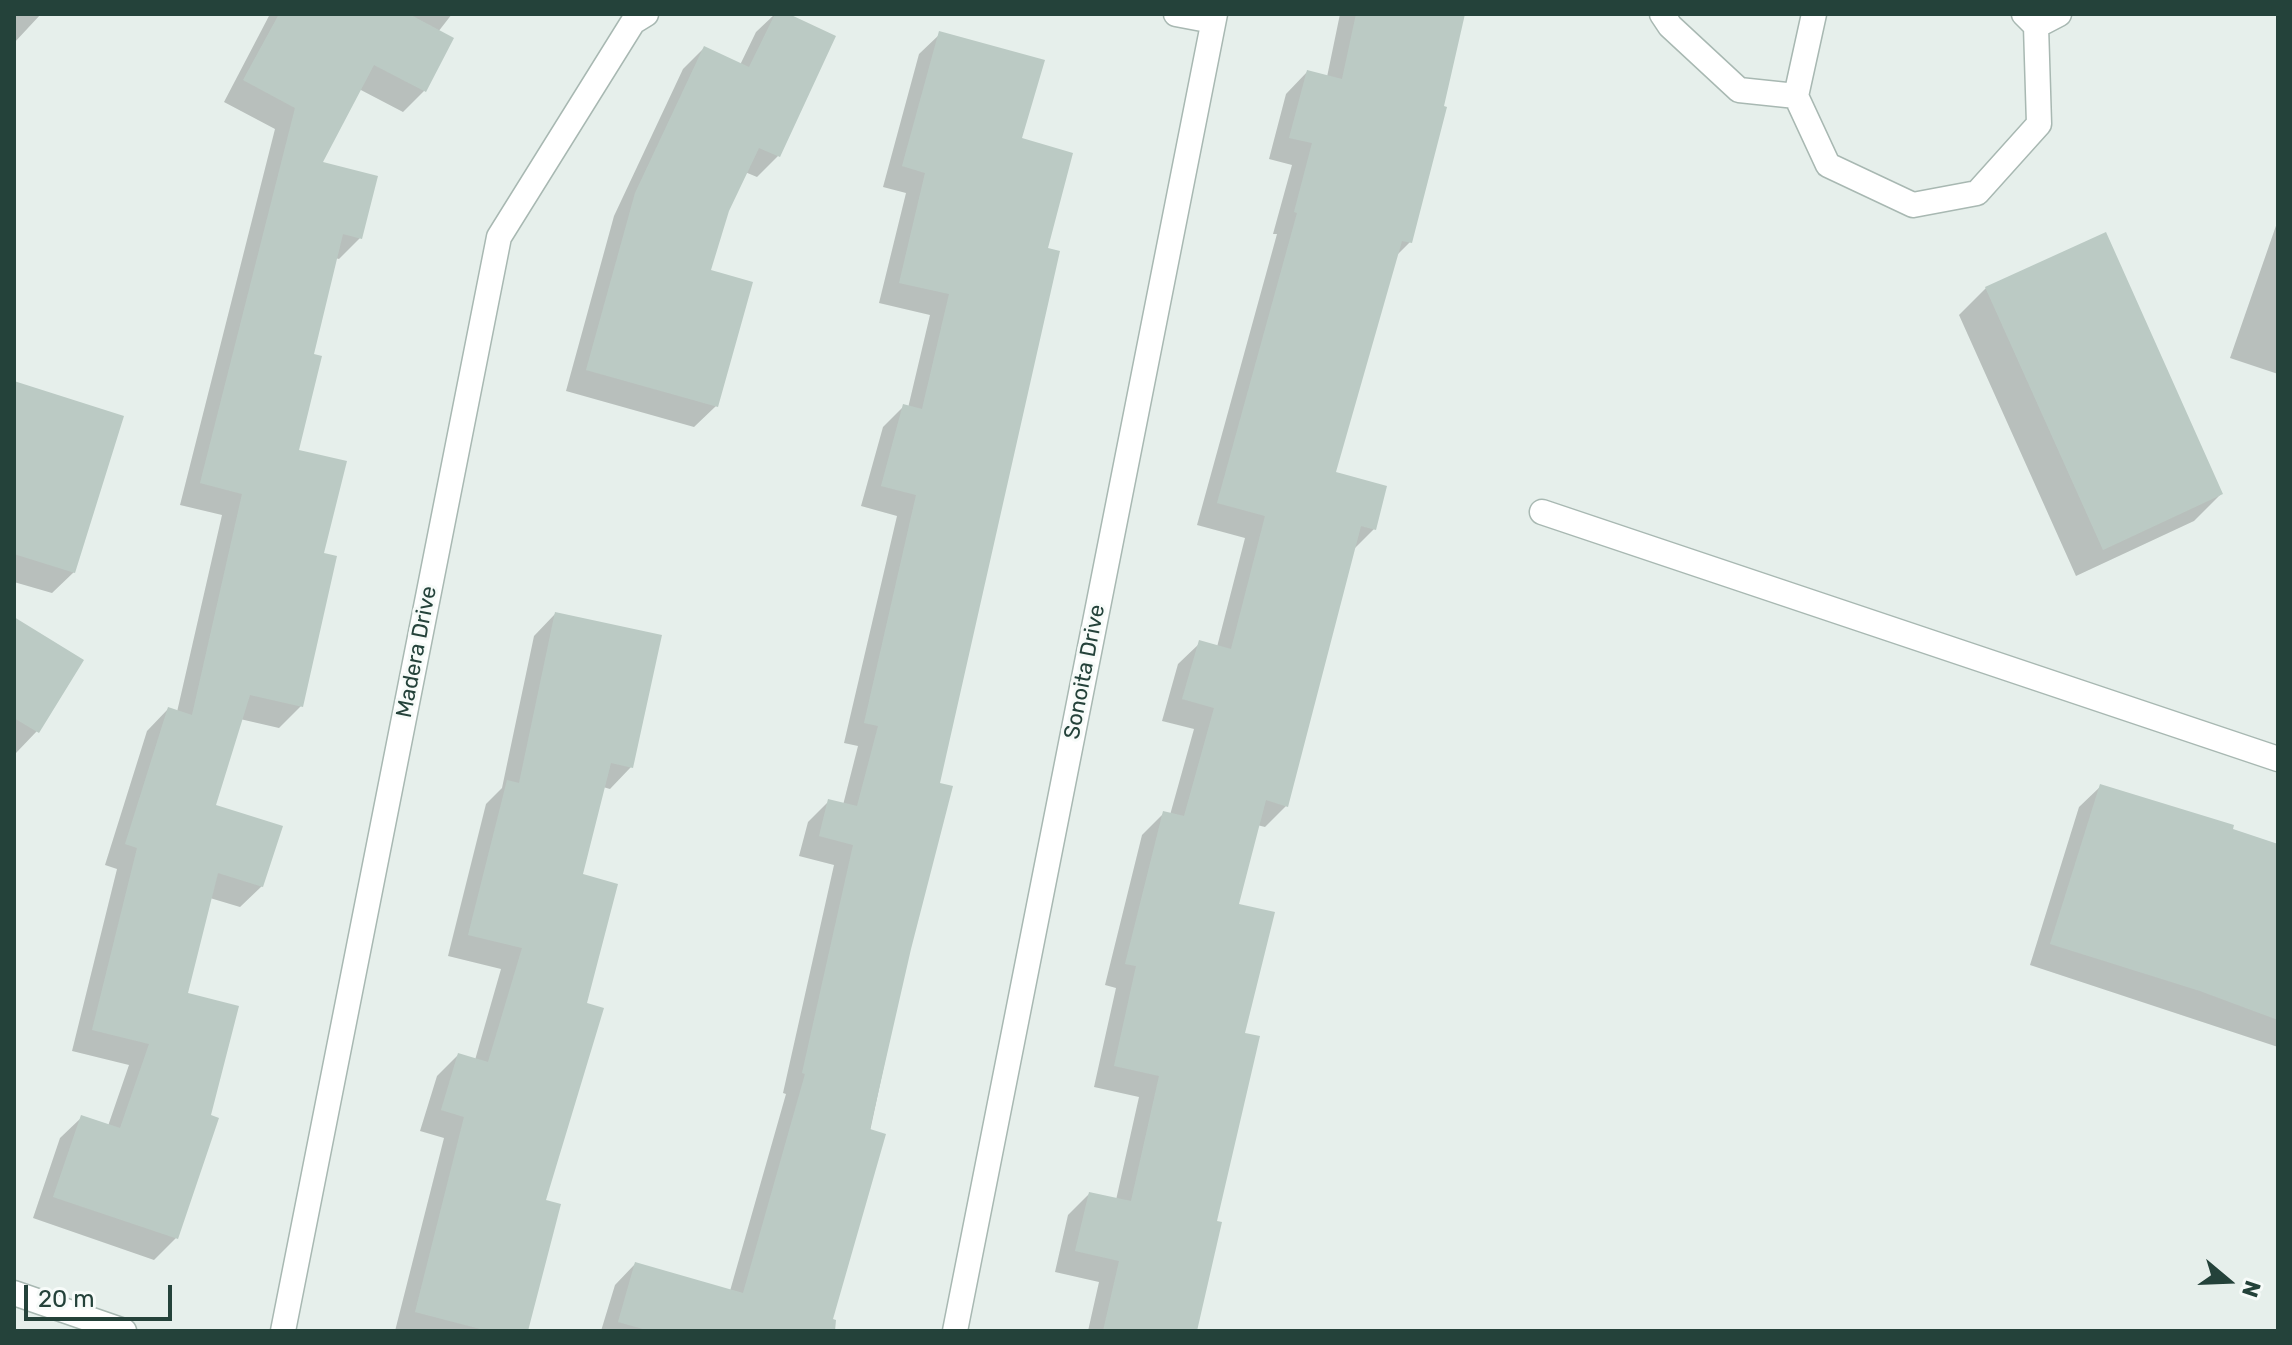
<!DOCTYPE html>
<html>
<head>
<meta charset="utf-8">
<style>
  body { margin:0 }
  #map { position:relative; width:2292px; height:1345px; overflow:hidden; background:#e6efeb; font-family:Rubik,sans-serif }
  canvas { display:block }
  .frame { position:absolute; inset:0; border:16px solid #24423a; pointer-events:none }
  .north { position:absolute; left:2188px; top:1241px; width:80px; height:80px; -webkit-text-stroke:6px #f7fbf9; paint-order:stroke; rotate:109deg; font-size:22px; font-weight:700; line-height:32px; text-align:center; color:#24423a }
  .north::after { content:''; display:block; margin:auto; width:28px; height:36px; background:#24423a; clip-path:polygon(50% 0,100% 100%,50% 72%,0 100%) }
  .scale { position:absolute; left:24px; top:1285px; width:148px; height:36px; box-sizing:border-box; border:4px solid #24423a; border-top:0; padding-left:10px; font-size:24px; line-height:28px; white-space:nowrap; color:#24423a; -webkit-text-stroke:6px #f7fbf9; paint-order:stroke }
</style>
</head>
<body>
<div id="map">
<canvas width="2292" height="1345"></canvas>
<div class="frame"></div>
<div class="north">N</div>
<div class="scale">20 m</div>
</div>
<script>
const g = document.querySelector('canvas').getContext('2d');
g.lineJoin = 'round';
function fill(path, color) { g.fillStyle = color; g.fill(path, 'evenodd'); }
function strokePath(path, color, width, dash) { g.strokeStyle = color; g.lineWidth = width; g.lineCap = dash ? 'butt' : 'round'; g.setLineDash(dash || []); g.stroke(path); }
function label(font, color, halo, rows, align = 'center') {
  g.font = font + ' Rubik,sans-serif'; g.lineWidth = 6; g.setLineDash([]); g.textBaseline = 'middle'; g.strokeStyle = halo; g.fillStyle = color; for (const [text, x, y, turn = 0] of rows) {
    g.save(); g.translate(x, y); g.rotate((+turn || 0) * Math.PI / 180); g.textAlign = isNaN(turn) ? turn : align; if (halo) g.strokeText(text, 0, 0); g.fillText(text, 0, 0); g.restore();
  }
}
fill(new Path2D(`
  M 14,14 L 41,14 L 14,43 Z
  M 270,14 L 452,14 L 438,32 L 451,39 L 424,91 L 403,112 L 359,89 L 320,163 L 360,238 L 339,259 L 335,258 L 312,356 L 297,451 L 322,554 L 301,706 L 279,728 L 240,719 L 213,806 L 262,886 L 240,907 L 210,898 L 186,995 L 209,1117 L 217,1119 L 176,1238 L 154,1260 L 33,1218 L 60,1138 L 82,1117 L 108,1126 L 129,1065 L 72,1051 L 117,869 L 105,865 L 147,731 L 168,709 L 177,712 L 222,515 L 180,505 L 275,129 L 224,102 Z
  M 775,14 L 784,14 L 778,156 L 757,177 L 745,172 L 727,210 L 708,272 L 716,406 L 694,427 L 566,391 L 614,216 L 683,69 L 704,48 L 740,65 L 756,32 Z
  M 1340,14 L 1463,14 L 1410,242 L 1395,257 L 1333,474 L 1374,529 L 1353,550 L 1286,806 L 1265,827 L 1257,825 L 1237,905 L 1243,1034 L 1195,1331 L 1088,1331 L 1099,1282 L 1055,1272 L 1068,1215 L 1089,1194 L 1116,1200 L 1139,1097 L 1094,1087 L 1116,988 L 1105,985 L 1142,835 L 1164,813 L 1170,815 L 1194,729 L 1162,721 L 1178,664 L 1200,643 L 1217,647 L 1245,538 L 1197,525 L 1277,234 L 1273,234 L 1292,165 L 1269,159 L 1286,94 L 1307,72 L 1327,77 Z
  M 940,34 L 1020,140 L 1045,250 L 937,784 L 909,948 L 829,1324 L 832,1331 L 601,1331 L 615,1285 L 635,1264 L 730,1291 L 786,1094 L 783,1093 L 834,865 L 799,856 L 808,822 L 829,801 L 843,805 L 858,746 L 844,743 L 897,516 L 861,506 L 883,427 L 904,406 L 908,408 L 930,315 L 879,303 L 906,193 L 883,187 L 919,54 Z
  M 2278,220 L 2278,374 L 2230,358 Z
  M 1986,288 L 2221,494 L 2194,521 L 2076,576 L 1959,315 Z
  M 14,383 L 74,572 L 52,593 L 14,582 Z
  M 555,614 L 631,767 L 610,789 L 603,787 L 580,876 L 585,1005 L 544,1201 L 526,1331 L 395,1331 L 444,1138 L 420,1131 L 437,1076 L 458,1055 L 475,1060 L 501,969 L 448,956 L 486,804 L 502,788 L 534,636 Z
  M 14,619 L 37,731 L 16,753 L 14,752 Z
  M 2101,786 L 2278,846 L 2278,1047 L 2030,965 L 2079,807 Z`), '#0003');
fill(new Path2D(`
  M 279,14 L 409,14 L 454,38 L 426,92 L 374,65 L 323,162 L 378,176 L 362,239 L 343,234 L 314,354 L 322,356 L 299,450 L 347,461 L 324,553 L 337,556 L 303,707 L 250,695 L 216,805 L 283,826 L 263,887 L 218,873 L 188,993 L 239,1006 L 211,1115 L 219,1118 L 178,1239 L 53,1197 L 81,1115 L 120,1128 L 149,1044 L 92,1030 L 137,848 L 125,844 L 168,707 L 192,715 L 242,494 L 200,483 L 295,108 L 243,80 Z
  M 775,14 L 789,14 L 836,36 L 780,157 L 759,148 L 729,211 L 711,270 L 753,282 L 718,407 L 586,370 L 635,193 L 704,46 L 749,67 Z
  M 1356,14 L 1465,14 L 1444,106 L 1447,107 L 1412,243 L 1402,241 L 1336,472 L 1387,486 L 1376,530 L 1361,526 L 1288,807 L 1266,800 L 1239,904 L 1275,912 L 1245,1033 L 1260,1036 L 1217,1221 L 1222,1222 L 1197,1331 L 1103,1331 L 1119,1261 L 1075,1251 L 1089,1192 L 1131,1201 L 1159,1076 L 1114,1066 L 1136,966 L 1125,964 L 1163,811 L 1184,816 L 1214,708 L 1182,699 L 1199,640 L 1231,649 L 1265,516 L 1217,503 L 1297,213 L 1294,212 L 1312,143 L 1289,138 L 1307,70 L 1342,79 Z
  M 939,31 L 1045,60 L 1022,138 L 1073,153 L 1048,248 L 1060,251 L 940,783 L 953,786 L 911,949 L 870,1129 L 886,1134 L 833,1319 L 836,1320 L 835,1331 L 650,1331 L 618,1322 L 635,1262 L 743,1293 L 805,1074 L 802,1073 L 853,845 L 819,836 L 828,799 L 857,806 L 878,726 L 864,723 L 916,495 L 881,486 L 903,404 L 922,409 L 949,294 L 899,283 L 925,173 L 902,166 Z
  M 2106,232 L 2223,494 L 2103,550 L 1985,287 Z
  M 14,381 L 124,416 L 75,573 L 14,554 Z
  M 555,612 L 662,635 L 633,768 L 611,763 L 583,874 L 618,884 L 587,1003 L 604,1008 L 546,1200 L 561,1204 L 528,1331 L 488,1331 L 415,1312 L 464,1117 L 441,1110 L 458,1053 L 488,1062 L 522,948 L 468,935 L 507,780 L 519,783 Z
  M 14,617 L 84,660 L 39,733 L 14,718 Z
  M 2100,784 L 2234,825 L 2233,829 L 2278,844 L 2278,1020 L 2200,991 L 2050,944 Z`), '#bbcac4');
const minor = new Path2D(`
  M 1176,14 L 1213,21
  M 1662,14 L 1670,26 L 1739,90 L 1796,96
  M 1814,14 L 1796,96 L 1828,165 L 1913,205 L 1977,193 L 2039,124 L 2036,26 L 2024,14
  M 2036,26 L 2059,14
  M 1542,512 L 2278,759
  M 14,1293 L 124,1331
  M 283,1331 L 499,237 L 633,22 L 646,14
  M 955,1331 L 1215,14`);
strokePath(minor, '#a8b8b2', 27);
strokePath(minor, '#fff', 24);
label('22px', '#24423a', '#f7fbf9', [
  ["Madera Drive",417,652,-79],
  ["Sonoita Drive",1085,672,-79]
]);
</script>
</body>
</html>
